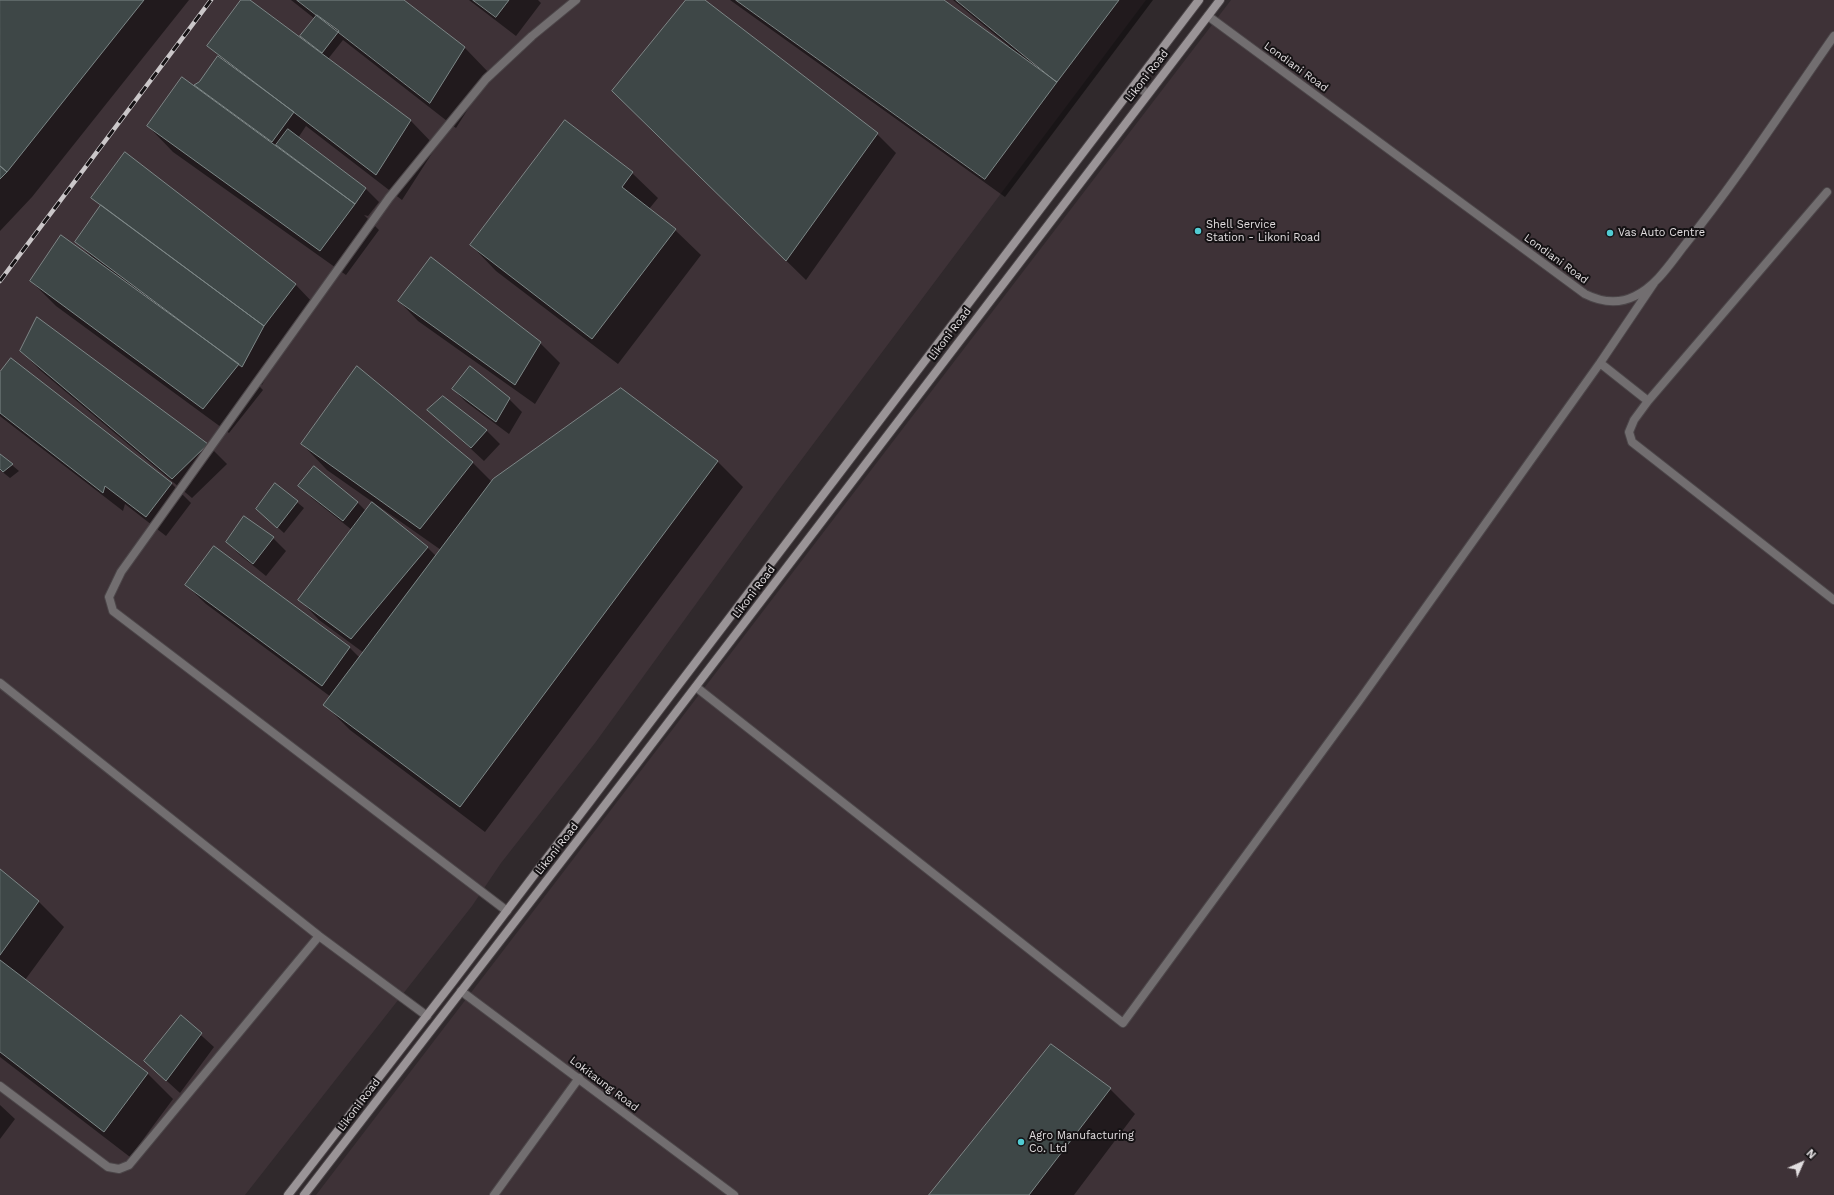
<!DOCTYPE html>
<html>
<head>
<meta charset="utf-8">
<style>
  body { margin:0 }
  #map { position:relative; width:1834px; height:1195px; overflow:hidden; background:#30292c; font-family:"Work Sans",sans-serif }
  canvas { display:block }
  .north { position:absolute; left:1782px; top:1143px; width:40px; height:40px; -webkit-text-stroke:3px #151214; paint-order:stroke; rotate:45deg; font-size:11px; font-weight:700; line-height:16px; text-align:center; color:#e1dddf }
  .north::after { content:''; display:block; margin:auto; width:14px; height:18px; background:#e1dddf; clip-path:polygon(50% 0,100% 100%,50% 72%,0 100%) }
</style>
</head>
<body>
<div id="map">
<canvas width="1834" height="1195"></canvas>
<div class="north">N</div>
</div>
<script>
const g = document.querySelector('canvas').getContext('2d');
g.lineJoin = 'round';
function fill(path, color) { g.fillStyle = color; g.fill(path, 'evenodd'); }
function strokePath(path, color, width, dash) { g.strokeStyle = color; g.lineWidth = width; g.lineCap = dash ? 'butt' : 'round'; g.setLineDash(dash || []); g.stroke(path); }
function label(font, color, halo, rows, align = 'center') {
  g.font = font + ' "Work Sans",sans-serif'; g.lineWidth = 4; g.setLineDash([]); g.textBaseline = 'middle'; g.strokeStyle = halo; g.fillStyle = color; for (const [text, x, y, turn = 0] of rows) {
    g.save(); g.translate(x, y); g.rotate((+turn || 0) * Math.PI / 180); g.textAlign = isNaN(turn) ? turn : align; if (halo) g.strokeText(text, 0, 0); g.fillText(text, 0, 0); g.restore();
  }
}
fill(new Path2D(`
  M 0,0 L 1146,0 L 778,491 L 595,743 L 501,863 L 472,906 L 245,1195 L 0,1195 Z
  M 1231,0 L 1834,0 L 1834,1195 L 316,1195 Z`), '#3e3237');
fill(new Path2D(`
  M 0,0 L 189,0 L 32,197 L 0,231 Z
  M 242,0 L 248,0 L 308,44 L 301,36 L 315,19 L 291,0 L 402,0 L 465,48 L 490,74 L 456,128 L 343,40 L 328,59 L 411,121 L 436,147 L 402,200 L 306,126 L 298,138 L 366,189 L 379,202 L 368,216 L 364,215 L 379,230 L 346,275 L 173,152 L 148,126 L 200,82 L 219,56 L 208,46 Z
  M 469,0 L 538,0 L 541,3 L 516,36 Z
  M 687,0 L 703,0 L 877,134 L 896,153 L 806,280 L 633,111 Z
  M 730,0 L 943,0 L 1008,47 L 1009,46 L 953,0 L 1153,0 L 1005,197 Z
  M 632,173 L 658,198 L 649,209 L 675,230 L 701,255 L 618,364 L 496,271 L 471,245 Z
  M 92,198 L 295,284 L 314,304 L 283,346 L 262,385 L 255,382 L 263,390 L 229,433 L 56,306 L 31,281 L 91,256 L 77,242 L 101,206 Z
  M 399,301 L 540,343 L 560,363 L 535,404 L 418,321 Z
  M 21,351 L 207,444 L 227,464 L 192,498 L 41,371 Z
  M 0,374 L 171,483 L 191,503 L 166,536 L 125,504 L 123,511 L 1,417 L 0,416 Z
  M 453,389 L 509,399 L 522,412 L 509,434 L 466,402 Z
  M 621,389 L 718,462 L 743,487 L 485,832 L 350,730 L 325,705 L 331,697 L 206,604 L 186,585 L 214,547 L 350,648 L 360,658 L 364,653 L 319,620 L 300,600 L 352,530 L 313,499 L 300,486 L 357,502 L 366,511 L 427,547 L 436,556 L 441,550 L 327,470 L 302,444 L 472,462 L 492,482 Z
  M 443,398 L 487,431 L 500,444 L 484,461 L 429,410 Z
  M 0,455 L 19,471 L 10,478 L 0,470 Z
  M 275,484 L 304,508 L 284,533 L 264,515 Z
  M 273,538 L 286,551 L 266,576 L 240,555 L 227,542 Z
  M 0,871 L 38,901 L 64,927 L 25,980 L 148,1074 L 173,1099 L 130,1157 L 0,1057 Z
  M 181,1017 L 214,1047 L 180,1093 L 145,1061 Z
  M 1110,1089 L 1135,1114 L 1074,1195 L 931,1195 Z
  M 0,1105 L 15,1119 L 0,1139 Z`), '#0007');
const building = new Path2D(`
  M 0,0 L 144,0 L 7,172 L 0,166 Z
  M 241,0 L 250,0 L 411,120 L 376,175 L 207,46 Z
  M 297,0 L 404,0 L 465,47 L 430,103 Z
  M 473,0 L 509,0 L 496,17 Z
  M 686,0 L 705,0 L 878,133 L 786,261 L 612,91 Z
  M 736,0 L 944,0 L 1057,82 L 985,179 Z
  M 956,0 L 1119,0 L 1057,82 Z
  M 317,15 L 339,31 L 322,53 L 300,36 Z
  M 218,56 L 294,112 L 272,142 L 194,85 L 199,82 Z
  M 182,77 L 355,204 L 320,251 L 147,126 Z
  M 565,120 L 633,172 L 622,187 L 676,229 L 592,339 L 470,245 Z
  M 288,129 L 366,188 L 355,204 L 276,145 Z
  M 125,152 L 296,284 L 264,326 L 91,198 Z
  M 0,166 L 7,172 L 0,179 Z
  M 101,205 L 264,326 L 242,367 L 75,242 Z
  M 61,235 L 239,364 L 203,409 L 30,281 Z
  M 431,257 L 541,342 L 515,385 L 398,301 Z
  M 37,317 L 208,444 L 172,479 L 20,351 Z
  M 11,358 L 172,483 L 146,517 L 105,486 L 103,493 L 0,413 L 0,372 Z
  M 357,366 L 473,462 L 420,529 L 301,444 Z
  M 470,366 L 510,398 L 496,422 L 452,389 Z
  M 621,388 L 718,461 L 460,807 L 323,705 L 493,479 Z
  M 443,396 L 487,430 L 471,448 L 427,410 Z
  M 0,454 L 13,464 L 3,472 L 0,469 Z
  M 314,466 L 358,502 L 343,521 L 298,486 Z
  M 275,483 L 298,501 L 277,528 L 256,509 Z
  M 372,502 L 428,547 L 351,639 L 298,600 Z
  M 244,516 L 274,537 L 253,564 L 226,542 Z
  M 214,546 L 350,647 L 322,686 L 185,585 Z
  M 0,869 L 39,901 L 0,955 Z
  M 0,960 L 148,1073 L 104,1132 L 0,1052 Z
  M 181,1015 L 202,1033 L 166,1081 L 144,1061 Z
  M 1051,1044 L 1111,1088 L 1029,1195 L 929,1195 Z`);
fill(building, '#3e4747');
strokePath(building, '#7d8787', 1);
const lane = new Path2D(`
  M 1208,16 L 1585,294 C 1601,302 1619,304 1635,296 C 1656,286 1670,264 1684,246 C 1738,179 1785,106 1834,36
  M 1136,84 L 1147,94
  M 1600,363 L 1648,401 L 1634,420 L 1629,432 L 1632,442 L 1834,600
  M 1648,401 L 1827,192
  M 0,683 L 319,936 L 427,1016
  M 696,687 L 1123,1023 L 1359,701 L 1600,363 L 1654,283
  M 507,911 L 113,611 L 109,597 L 121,572 L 389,198 L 486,79 L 532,36 L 576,0
  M 461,991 L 734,1195
  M 0,1086 L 108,1167 L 119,1169 L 129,1165 L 319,936
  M 494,1195 L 579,1078`);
const secondary = new Path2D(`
  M 288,1195 L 452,983 L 1199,0
  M 304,1195 L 635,766 L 1220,0`);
strokePath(lane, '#4c4649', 10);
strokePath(secondary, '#4c4649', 10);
strokePath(lane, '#726e70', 8);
strokePath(secondary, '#9a9497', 8);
const rail = new Path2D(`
  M 0,281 L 211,0`);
strokePath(rail, '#cbc7c9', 4.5);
strokePath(rail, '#151214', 3, [9]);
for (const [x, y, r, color] of [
  [1198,231,4,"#51ccd3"],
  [1610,233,4,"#51ccd3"],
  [1021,1142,4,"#51ccd3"]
]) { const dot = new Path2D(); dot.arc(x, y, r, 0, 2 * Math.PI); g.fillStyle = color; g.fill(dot); strokePath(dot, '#151214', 1.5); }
label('11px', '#e1dddf', '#151214', [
  ["Londiani Road",1296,67,36],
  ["Likoni Road",1147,76,-52],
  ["Londiani Road",1556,259,36],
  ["Likoni Road",950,334,-53],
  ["Likoni Road",754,592,-53],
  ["Likoni Road",557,849,-52],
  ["Lokitaung Road",604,1084,37],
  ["Likoni Road",359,1105,-53]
]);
label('11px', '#e1dddf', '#151214', [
  ["Shell Service",1206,225],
  ["Station - Likoni Road",1206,238],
  ["Vas Auto Centre",1618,233],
  ["Agro Manufacturing",1029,1136],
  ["Co. Ltd",1029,1149]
], 'left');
</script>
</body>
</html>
